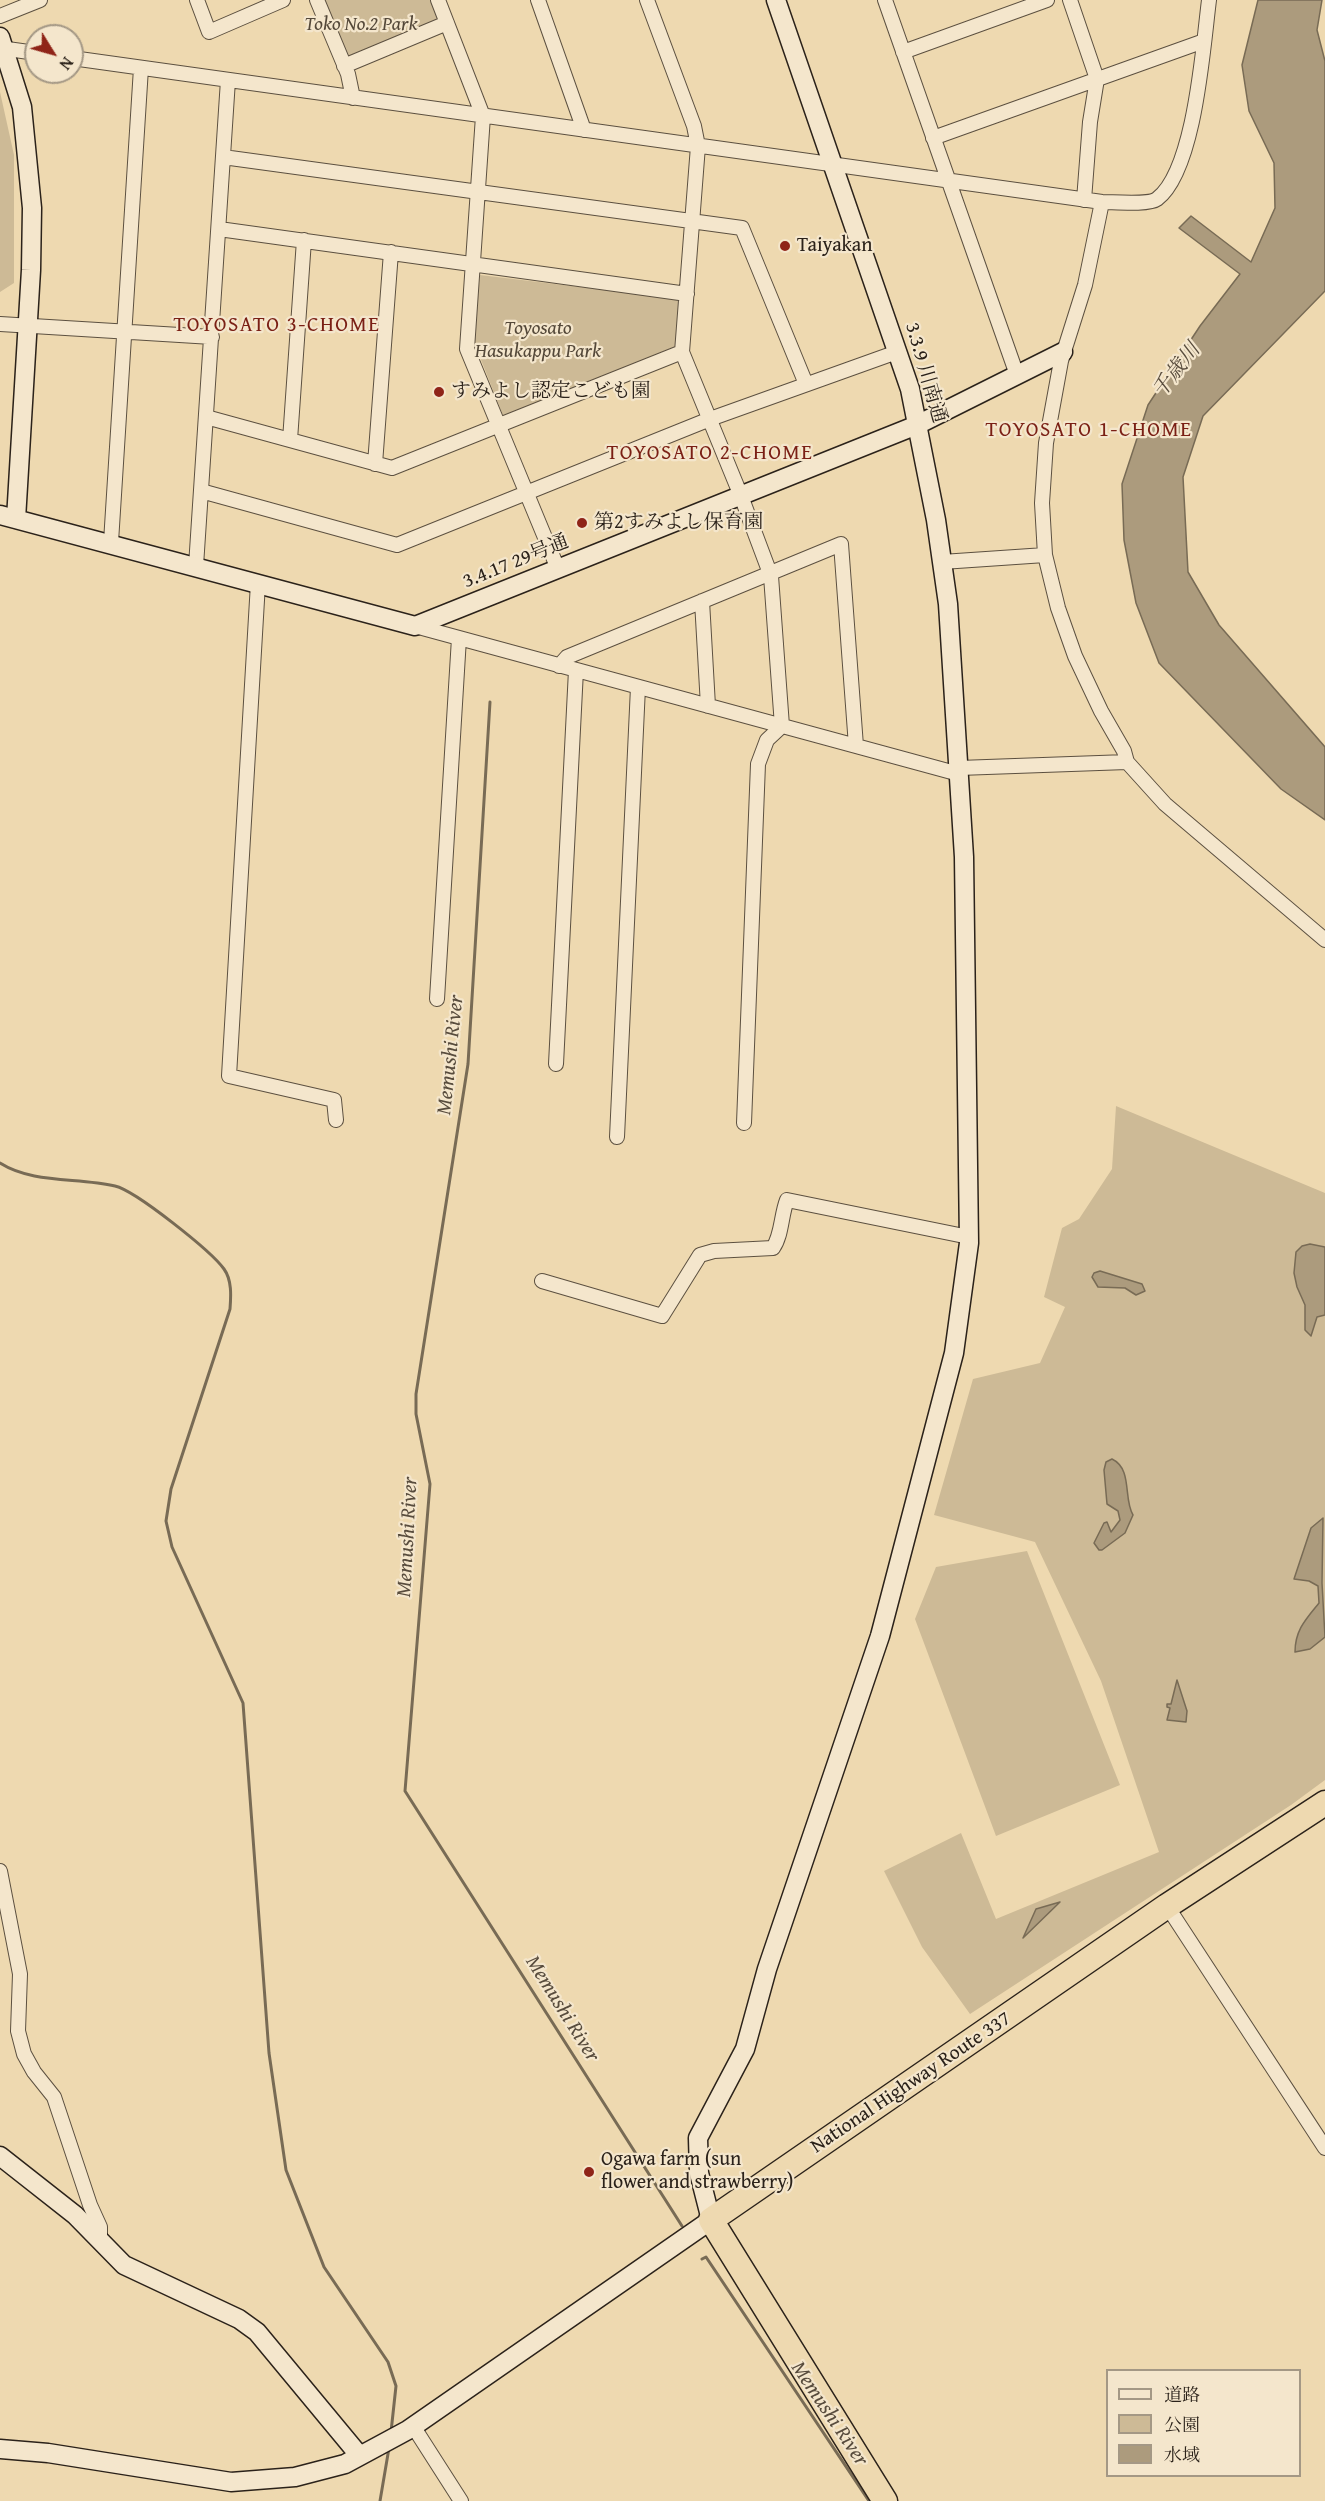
<!DOCTYPE html>
<html>
<head>
<meta charset="utf-8">
<style>
  body { margin:0 }
  #map { position:relative; width:1325px; height:2501px; overflow:hidden; background:#eed9b0; font-family:"Gentium Book Plus","Noto Serif JP",serif }
  canvas { display:block }
  .legend { position:absolute; left:1106px; top:2369px; width:195px; height:108px; box-sizing:border-box; background:#f4e6cc; border:2px solid #a49885; margin:0; padding:8px 10px; list-style:none; font-size:18px; color:#2b221a }
  .legend li { display:flex; align-items:center; gap:12px; height:30px }
  .legend b { width:30px; border:2px solid #a49885 }
  .north { position:absolute; left:24px; top:24px; width:60px; height:60px; box-sizing:border-box; background:#f4e6cc; border:2px solid #a49885; border-radius:50%; rotate:127deg; font-size:16px; font-weight:700; line-height:24px; text-align:center; color:#2b221a }
  .north::after { content:''; display:block; margin:auto; width:21px; height:27px; background:#8f2418; clip-path:polygon(50% 0,100% 100%,50% 72%,0 100%) }
</style>
</head>
<body>
<div id="map">
<canvas width="1325" height="2501"></canvas>
<ul class="legend">
<li><b style="height:8px;background:#f4e6cc"></b>道路</li>
<li><b style="height:16px;background:#cdba96"></b>公園</li>
<li><b style="height:16px;background:#ac9b7d"></b>水域</li>
</ul>
<div class="north">N</div>
</div>
<script>
const g = document.querySelector('canvas').getContext('2d');
g.lineJoin = 'round';
function fill(path, color) { g.fillStyle = color; g.fill(path, 'evenodd'); }
function strokePath(path, color, width, dash) { g.strokeStyle = color; g.lineWidth = width; g.lineCap = dash ? 'butt' : 'round'; g.setLineDash(dash || []); g.stroke(path); }
function label(font, color, halo, rows, align = 'center') {
  g.font = font + ' "Gentium Book Plus","Noto Serif JP",serif'; g.lineWidth = 4.5; g.setLineDash([]); g.textBaseline = 'middle'; g.strokeStyle = halo; g.fillStyle = color; for (const [text, x, y, turn = 0] of rows) {
    g.save(); g.translate(x, y); g.rotate((+turn || 0) * Math.PI / 180); g.textAlign = isNaN(turn) ? turn : align; if (halo) g.strokeText(text, 0, 0); g.fillText(text, 0, 0); g.restore();
  }
}
fill(new Path2D(`
  M 323,0 L 434,0 L 441,19 L 346,60 Z
  M 0,92 L 14,155 L 14,283 L 0,292 Z
  M 480,275 L 680,299 L 676,346 L 504,418 L 474,342 Z
  M 1116,1106 L 1325,1193 L 1325,1780 L 1291,1805 L 970,2014 L 922,1947 L 884,1871 L 961,1833 L 996,1919 L 1159,1852 L 1101,1681 L 1035,1542 L 934,1515 L 973,1379 L 1040,1363 L 1065,1307 L 1044,1297 L 1062,1228 L 1079,1219 L 1112,1169 Z
  M 1027,1551 L 1120,1785 L 996,1836 L 915,1619 L 936,1567 Z`), '#cdba96');
const water = new Path2D(`
  M 1258,0 L 1322,0 L 1317,30 L 1325,61 L 1325,291 L 1203,416 L 1183,477 L 1188,572 L 1219,625 L 1325,747 L 1325,820 L 1281,789 L 1159,663 L 1136,603 L 1124,540 L 1122,484 L 1148,405 L 1200,326 L 1240,274 L 1179,228 L 1191,216 L 1251,262 L 1275,208 L 1274,163 L 1249,111 L 1242,65 Z
  M 1310,1244 L 1325,1247 L 1325,1315 L 1317,1317 L 1311,1336 L 1305,1330 L 1305,1305 L 1297,1287 L 1294,1273 L 1296,1252 L 1302,1246 Z
  M 1100,1271 L 1142,1284 L 1145,1291 L 1136,1295 L 1125,1288 L 1098,1287 L 1092,1277 L 1094,1273 Z
  M 1112,1459 C 1133,1469 1123,1499 1133,1515 L 1125,1533 L 1102,1550 L 1099,1550 L 1094,1543 L 1104,1523 L 1107,1522 L 1111,1532 L 1120,1520 L 1118,1511 L 1107,1504 L 1104,1470 L 1106,1462 Z
  M 1323,1518 L 1322,1583 L 1325,1637 L 1310,1649 L 1295,1652 C 1295,1630 1306,1619 1319,1603 L 1318,1586 L 1309,1581 L 1294,1579 L 1311,1528 Z
  M 1177,1680 L 1187,1711 L 1186,1722 L 1167,1720 L 1170,1708 L 1167,1707 L 1167,1704 L 1171,1704 Z
  M 1060,1902 L 1023,1938 L 1036,1909 Z`);
fill(water, '#ac9b7d');
strokePath(water, '#786b55', 1.5);
strokePath(new Path2D(`
  M 490,702 L 468,1064 L 416,1394 L 416,1414 L 430,1484 L 405,1791 L 682,2226
  M 0,1163 C 33,1184 78,1177 115,1186 C 136,1191 211,1251 224,1269 C 232,1280 231,1296 230,1309 L 171,1489 L 166,1521 L 172,1547 L 243,1703 L 269,2053 L 286,2170 L 324,2267 L 388,2362 L 396,2386 L 391,2432
  M 702,2259 L 706,2257 L 869,2501
  M 380,2501 L 389,2448`), '#786b55', 3);
const street = new Path2D(`
  M 197,0 L 209,32 L 283,0
  M 317,0 L 348,74 L 353,98
  M 438,0 L 483,116 L 467,349 L 558,569
  M 538,0 L 584,130
  M 647,0 L 694,126 L 698,146 L 682,352 L 741,496 L 771,576 L 782,726 L 767,740 L 758,764 L 744,1123
  M 885,0 L 1017,375
  M 1070,0 L 1097,79 L 1090,122 L 1084,200
  M 0,16 L 40,0
  M 0,48 L 36,53
  M 903,52 L 1047,0
  M 72,58 L 1102,202 C 1114,202 1149,205 1157,199 C 1195,170 1203,47 1209,0
  M 344,66 L 447,23
  M 933,138 L 1204,41
  M 223,157 L 742,228 L 806,384
  M 1102,202 L 1085,285 L 1061,361 L 1046,443 L 1042,503 L 1045,555 L 1058,608 L 1075,656 L 1101,711 L 1124,751 L 1127,762 L 1165,804 L 1325,940
  M 219,229 L 687,294
  M 0,324 L 212,337
  M 206,417 L 392,468 L 682,352
  M 290,440 L 304,240
  M 375,464 L 391,252
  M 201,491 L 397,545 L 710,419 L 897,352
  M 111,542 L 141,68
  M 942,562 L 1045,555
  M 196,566 L 228,80
  M 258,583 L 229,1076 L 334,1100 L 336,1120
  M 702,601 L 708,706
  M 415,626 L 959,774
  M 559,666 L 567,657 L 841,544 L 856,746
  M 959,768 L 1127,762
  M 437,999 L 459,638
  M 556,1064 L 576,670
  M 617,1137 L 638,687
  M 542,1281 L 662,1316 L 700,1255 L 714,1251 L 773,1248 C 782,1235 781,1215 787,1200 L 969,1237
  M 0,1871 L 20,1974 L 18,2031 L 24,2054 L 34,2072 L 54,2097 L 90,2205 L 100,2227 L 100,2240
  M 1167,1906 L 1325,2148
  M 413,2426 L 461,2501`);
const secondary = new Path2D(`
  M 0,37 L 22,107 L 32,208 L 31,270 L 16,519
  M 0,515 L 415,626 L 917,425 L 1063,352
  M 0,2156 L 75,2215 L 124,2265 L 239,2319 L 257,2332 L 359,2455
  M 0,2449 L 48,2453 L 231,2482 L 295,2477 L 345,2464 L 408,2430 L 711,2220 L 699,2173 L 698,2138 L 745,2049 L 767,1969 L 880,1636 L 954,1353 L 969,1243 L 964,857 L 948,604 L 936,520 L 910,389 L 776,0`);
const highway = new Path2D(`
  M 885,2501 L 711,2220 L 1167,1906 L 1325,1803`);
strokePath(street, '#5c5040', 16);
strokePath(secondary, '#2b221a', 21);
strokePath(highway, '#2b221a', 27);
strokePath(street, '#f4e6cc', 14);
strokePath(secondary, '#f4e6cc', 18);
strokePath(highway, '#eed9b0', 24);
for (const [x, y, r, color] of [
  [785,246,6,"#8f2418"],
  [439,392,6,"#8f2418"],
  [582,523,6,"#8f2418"],
  [589,2172,6,"#8f2418"]
]) { const dot = new Path2D(); dot.arc(x, y, r, 0, 2 * Math.PI); g.fillStyle = color; g.fill(dot); strokePath(dot, '#f4e6cc', 2); }
label('italic 20px', '#544839', '#f4e6cc', [
  ["Toko No.2 Park",361,25],
  ["Toyosato",538,329],
  ["Hasukappu Park",538,352]
]);
label('20px', '#2b221a', '#f4e6cc', [
  ["Taiyakan",797,246],
  ["すみよし認定こども園",451,392],
  ["第2すみよし保育園",594,523],
  ["Ogawa farm (sun",601,2160],
  ["flower and strawberry)",601,2183]
], 'left');
label('20px', '#2b221a', '#f4e6cc', [
  ["3.3.9 川南通",925,373,74],
  ["3.4.17 29号通",516,562,-22],
  ["National Highway Route 337",911,2083,-34]
]);
g.letterSpacing = '1.5px';
label('21px', '#7a1f14', '#f4e6cc', [
  ["TOYOSATO 3-CHOME",277,326],
  ["TOYOSATO 1-CHOME",1089,431],
  ["TOYOSATO 2-CHOME",710,454]
]);
g.letterSpacing = '0px';
label('italic 21px', '#584c3d', '#f4e6cc', [
  ["千歳川",1177,371,-52],
  ["Memushi River",451,1055,-84],
  ["Memushi River",408,1537,-87],
  ["Memushi River",562,2009,58],
  ["Memushi River",829,2414,56]
]);
</script>
</body>
</html>
